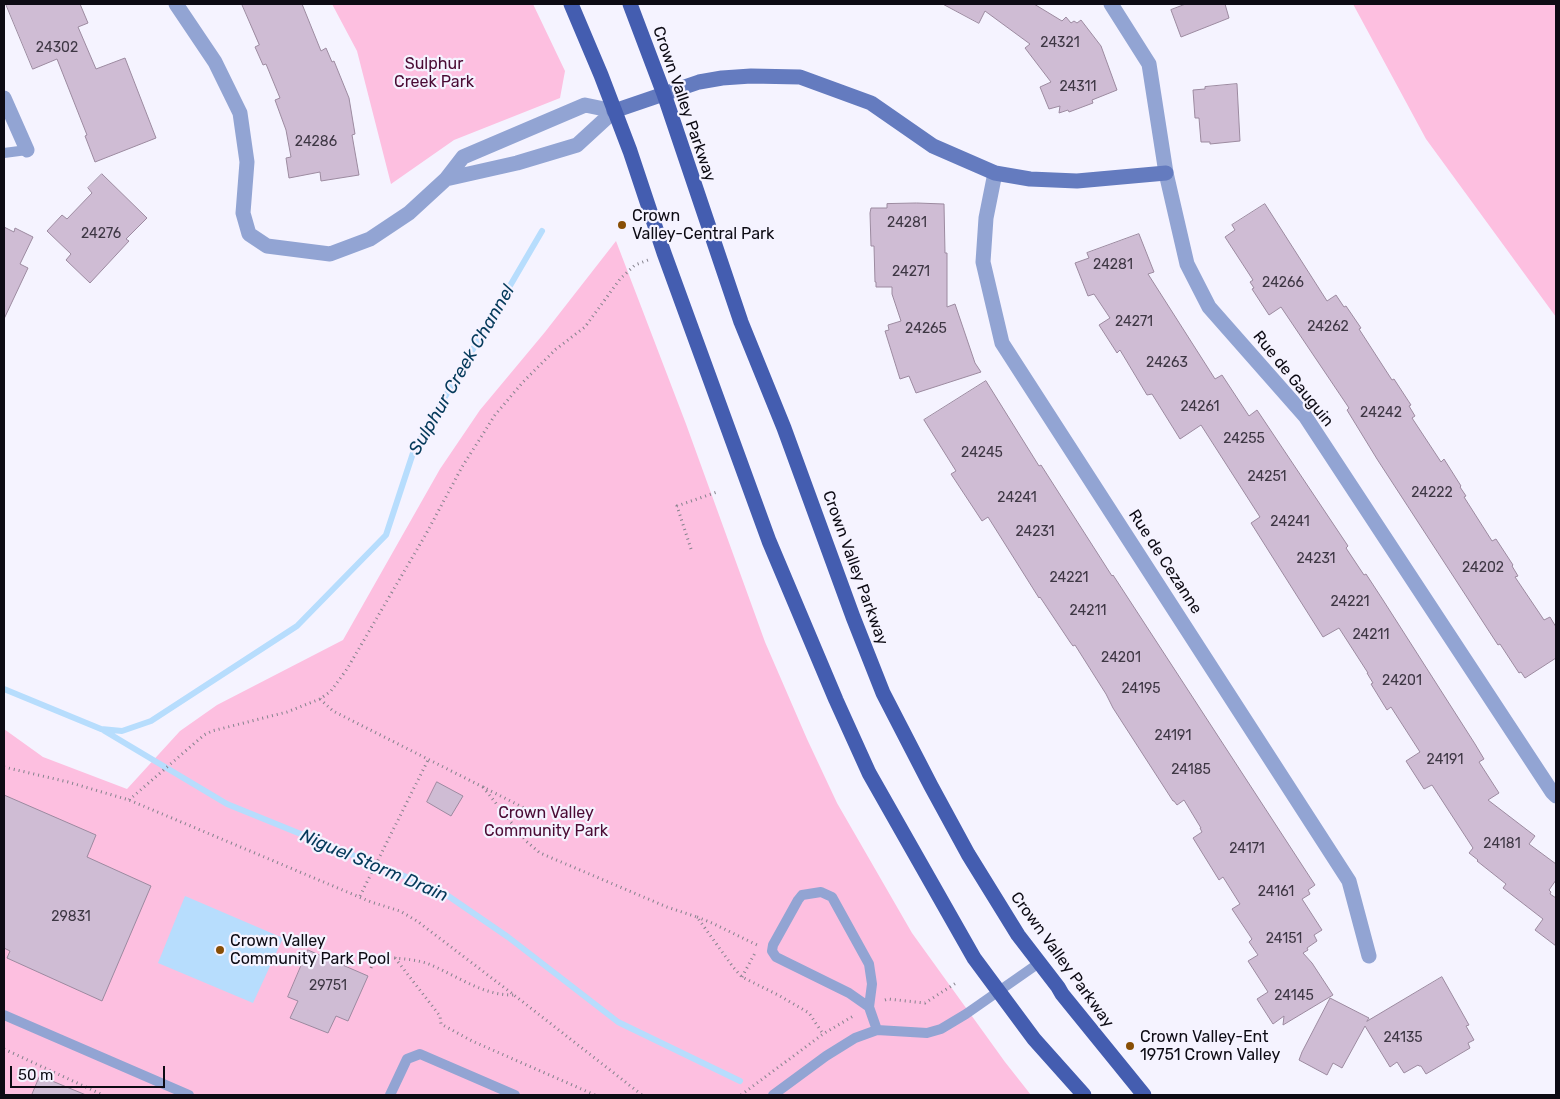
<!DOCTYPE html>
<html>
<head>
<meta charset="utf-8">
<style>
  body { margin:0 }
  #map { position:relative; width:1560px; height:1099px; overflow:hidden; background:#f5f3ff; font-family:Rubik,sans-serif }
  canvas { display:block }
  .frame { position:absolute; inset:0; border:5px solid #0d0b14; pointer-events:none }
  .scale { position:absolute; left:10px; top:1066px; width:155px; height:22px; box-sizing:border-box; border:2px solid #0d0b14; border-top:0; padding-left:6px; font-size:15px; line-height:18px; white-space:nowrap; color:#0d0b14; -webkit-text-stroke:4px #f5f3ff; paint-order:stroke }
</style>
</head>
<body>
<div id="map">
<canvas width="1560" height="1099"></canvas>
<div class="frame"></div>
<div class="scale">50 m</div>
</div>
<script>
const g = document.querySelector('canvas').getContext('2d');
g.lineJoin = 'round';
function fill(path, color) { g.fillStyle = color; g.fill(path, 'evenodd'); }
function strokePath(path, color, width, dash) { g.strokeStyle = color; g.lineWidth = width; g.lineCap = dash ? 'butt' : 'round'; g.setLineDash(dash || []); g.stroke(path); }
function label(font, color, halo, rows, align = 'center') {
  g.font = font + ' Rubik,sans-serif'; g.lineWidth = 4.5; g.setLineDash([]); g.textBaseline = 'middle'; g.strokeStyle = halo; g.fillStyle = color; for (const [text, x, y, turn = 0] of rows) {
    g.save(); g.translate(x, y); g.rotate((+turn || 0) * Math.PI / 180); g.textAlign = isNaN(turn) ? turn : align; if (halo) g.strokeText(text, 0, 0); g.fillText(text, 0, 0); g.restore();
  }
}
fill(new Path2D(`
  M 332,4 L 533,4 L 565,71 L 560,98 L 454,140 L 391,184 L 357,51 Z
  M 1353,4 L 1556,4 L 1556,317 L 1426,139 Z
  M 616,241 L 686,424 L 765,642 L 807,739 L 837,803 L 912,933 L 1005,1062 L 1031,1095 L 4,1095 L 4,729 L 43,757 L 127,789 L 180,731 L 217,705 L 343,640 L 440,469 L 480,410 L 545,332 Z`), '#fdbfe0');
fill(new Path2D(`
  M 185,896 L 283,938 L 253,1003 L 158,963 Z`), '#b7ddfd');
strokePath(new Path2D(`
  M 4,689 L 101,729 L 122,731 L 151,721 L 297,626 L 386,535 L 414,450 L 542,231
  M 103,730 L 227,804 L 441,891 L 508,937 L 618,1022 L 740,1081`), '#b7ddfd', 6);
const building = new Path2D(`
  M 6,4 L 80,4 L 88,23 L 78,27 L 96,69 L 125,58 L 156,138 L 95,162 L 85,136 L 87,135 L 57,59 L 33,69 Z
  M 242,4 L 302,4 L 321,51 L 326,48 L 332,62 L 334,61 L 349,98 L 355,134 L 352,135 L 359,175 L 321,181 L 320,172 L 289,178 L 286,158 L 291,157 L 286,130 L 275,100 L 280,98 L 266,64 L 263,65 L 255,47 L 259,45 Z
  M 943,4 L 1034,4 L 1062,21 L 1066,17 L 1071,23 L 1074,21 L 1077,23 L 1081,20 L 1101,46 L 1117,90 L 1092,100 L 1093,103 L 1069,112 L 1068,110 L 1059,113 L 1060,106 L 1049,109 L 1040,87 L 1051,82 L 1025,48 L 1030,44 L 985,11 L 979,23 Z
  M 1186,4 L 1225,4 L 1229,18 L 1181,37 L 1171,10 Z
  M 1237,84 L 1240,141 L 1210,144 L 1210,142 L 1201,142 L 1199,118 L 1195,118 L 1193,90 L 1205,89 L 1205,87 Z
  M 102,174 L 147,218 L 126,239 L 129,241 L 90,283 L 66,260 L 71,254 L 47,231 L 62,215 L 67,219 L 92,193 L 88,188 Z
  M 917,203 L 944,204 L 945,253 L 947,253 L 947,307 L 955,304 L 975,363 L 981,372 L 916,393 L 909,376 L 900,379 L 885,331 L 889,330 L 888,325 L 901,321 L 892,294 L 892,287 L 876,287 L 876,282 L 875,282 L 874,246 L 871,246 L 870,213 L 871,208 L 887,208 L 887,204 Z
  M 1265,204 L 1327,301 L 1336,295 L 1344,307 L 1346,306 L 1361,328 L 1359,329 L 1392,380 L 1394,379 L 1411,405 L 1409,406 L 1415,416 L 1412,418 L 1441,462 L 1444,459 L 1461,486 L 1460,487 L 1466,496 L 1464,497 L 1492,541 L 1496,539 L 1513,565 L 1512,566 L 1518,576 L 1515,577 L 1544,620 L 1550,617 L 1556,627 L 1556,658 L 1525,678 L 1521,672 L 1519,673 L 1500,644 L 1498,645 L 1377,459 L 1347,410 L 1349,408 L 1281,307 L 1269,315 L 1252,289 L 1254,288 L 1250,282 L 1253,280 L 1225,237 L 1235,230 L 1232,225 Z
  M 4,227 L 14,232 L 15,228 L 33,237 L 20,264 L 28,268 L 4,319 Z
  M 1139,234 L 1154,272 L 1148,274 L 1215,379 L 1222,375 L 1249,416 L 1257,410 L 1348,546 L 1346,548 L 1364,575 L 1366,574 L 1383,600 L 1475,744 L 1484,759 L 1479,762 L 1499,793 L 1488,800 L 1535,836 L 1529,844 L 1556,864 L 1556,880 L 1549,890 L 1551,892 L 1550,894 L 1556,898 L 1556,946 L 1535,930 L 1543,919 L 1503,888 L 1506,884 L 1477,861 L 1478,860 L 1469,853 L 1473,848 L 1432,785 L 1424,789 L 1406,761 L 1420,752 L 1391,707 L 1387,710 L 1371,684 L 1373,683 L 1367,673 L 1368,673 L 1339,628 L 1323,637 L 1251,523 L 1260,517 L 1201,425 L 1180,439 L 1152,394 L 1147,395 L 1120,350 L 1117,353 L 1099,325 L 1110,318 L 1094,294 L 1088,296 L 1075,263 L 1089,258 L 1087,253 Z
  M 986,381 L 1039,466 L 1041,465 L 1112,576 L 1113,575 L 1315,885 L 1308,890 L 1310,894 L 1302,899 L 1322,930 L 1314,935 L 1317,941 L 1307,948 L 1308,950 L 1303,953 L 1312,963 L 1333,995 L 1283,1025 L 1284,1016 L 1273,1024 L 1257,999 L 1268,992 L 1248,961 L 1258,955 L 1249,942 L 1252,939 L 1232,909 L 1240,904 L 1223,877 L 1219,880 L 1193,838 L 1202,832 L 1200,828 L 1201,828 L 1184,800 L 1177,805 L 1174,801 L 1173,801 L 1113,708 L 1106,694 L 1075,645 L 1073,646 L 1070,642 L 1040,597 L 1039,598 L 988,517 L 982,521 L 951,474 L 956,471 L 924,420 Z
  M 437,782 L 463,796 L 451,816 L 427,802 Z
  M 4,795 L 96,835 L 87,857 L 151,886 L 102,1001 L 7,958 L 10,951 L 4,948 Z
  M 308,950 L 368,976 L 348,1021 L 336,1016 L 328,1033 L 290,1018 L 298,1001 L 288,997 Z
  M 1442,977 L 1469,1025 L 1466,1026 L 1474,1040 L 1468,1043 L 1470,1048 L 1426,1074 L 1421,1066 L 1419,1066 L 1418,1065 L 1404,1073 L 1397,1062 L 1390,1067 L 1365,1026 L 1342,1068 L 1333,1063 L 1327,1075 L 1299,1060 L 1302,1052 L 1330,998 L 1369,1018 L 1367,1021 Z
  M 40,1076 L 86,1095 L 32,1095 Z`);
fill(building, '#cfbcd4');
strokePath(building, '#9c8aa0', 1);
strokePath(new Path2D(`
  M 691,549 L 677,506 L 717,492
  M 320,699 L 333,711 L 544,818
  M 4,767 L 68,782 L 129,800 L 371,902 L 400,911 L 417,921 L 514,995 L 642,1095
  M 483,787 L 526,841 L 540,853 L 667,907 L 697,917 L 733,967 L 742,977 L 780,996 L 809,1013 L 823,1034
  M 129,800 L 204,735 L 212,731 L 287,712 L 320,699 L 331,691 L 347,669 L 426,534 L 462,467 L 495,415 L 523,382 L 556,349 L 585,327 L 620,279 L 635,265 L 648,260
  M 360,896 L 428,760
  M 697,917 L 712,923 L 757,945
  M 395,958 L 440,1016 L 441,1024 L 472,1041 L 595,1095
  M 371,968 C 373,963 374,958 380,956 C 384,955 390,957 395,958 C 406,959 416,960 426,963 C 455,974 482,996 514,995
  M 742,977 L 756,951
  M 885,1000 L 888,999 L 925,1003 L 956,983
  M 4,1049 L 103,1095
  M 741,1095 L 823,1034 L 855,1015`), '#84828c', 3, [1, 4]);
strokePath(new Path2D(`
  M 4,153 L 27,150
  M 869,1007 L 849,993 L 776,957 L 772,951 L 773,945 L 798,900 L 802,895 L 821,892 L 832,897 L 869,964 L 872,984 L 869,1007 L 877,1030
  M 4,1015 L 189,1095
  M 390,1095 L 407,1059 L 420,1054 L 515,1095
  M 773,1095 L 826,1056 L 855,1038 L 877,1030 L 927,1033 L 941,1029 L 966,1014 L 1039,963`), '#92a4d3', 10);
strokePath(new Path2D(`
  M 176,4 L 215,62 L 240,113 L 247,162 L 243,213 L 249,234 L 267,246 L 330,254 L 370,239 L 409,213 L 446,179 L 463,157 L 585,105 L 614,111
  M 1111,4 L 1149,64 L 1166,173 L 1187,264 L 1209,307 L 1305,416 L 1552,792 L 1556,796
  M 4,98 L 27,150
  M 995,173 L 986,218 L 983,262 L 1002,343 L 1349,881 L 1369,956
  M 446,179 L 517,163 L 577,145 L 614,111`), '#92a4d3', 15);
strokePath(new Path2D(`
  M 614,111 L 699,82 L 722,78 L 751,76 L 800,77 L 871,103 L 933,146 L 995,173 L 1030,179 L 1077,181 L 1166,173`), '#647bbf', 15);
strokePath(new Path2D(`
  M 571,4 L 601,75 L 630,151 L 664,253 L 769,541 L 836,700 L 869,773 L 974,958 L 1034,1039 L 1084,1095
  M 630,4 L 664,94 L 741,322 L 784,428 L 853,617 L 883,693 L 931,786 L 968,854 L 1018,935 L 1058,987 L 1062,994 L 1144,1095`), '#445db0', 15);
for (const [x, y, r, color] of [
  [622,225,5,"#884e05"],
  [220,950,5,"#884e05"],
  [1130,1046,5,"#884e05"]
]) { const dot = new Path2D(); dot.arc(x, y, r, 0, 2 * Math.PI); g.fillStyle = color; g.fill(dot); strokePath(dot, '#f5f3ff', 2); }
label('14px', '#3e3744', null, [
  ["24321",1060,43],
  ["24302",57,48],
  ["24311",1078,87],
  ["24286",316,142],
  ["24281",907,223],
  ["24276",101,234],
  ["24281",1113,265],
  ["24271",911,272],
  ["24266",1283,283],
  ["24271",1134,322],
  ["24262",1328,327],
  ["24265",926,329],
  ["24263",1167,363],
  ["24261",1200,407],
  ["24242",1381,413],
  ["24255",1244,439],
  ["24245",982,453],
  ["24251",1267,477],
  ["24222",1432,493],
  ["24241",1017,498],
  ["24241",1290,522],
  ["24231",1035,532],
  ["24231",1316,559],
  ["24202",1483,568],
  ["24221",1069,578],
  ["24221",1350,602],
  ["24211",1088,611],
  ["24211",1371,635],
  ["24201",1121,658],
  ["24201",1402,681],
  ["24195",1141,689],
  ["24191",1173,736],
  ["24191",1445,760],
  ["24185",1191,770],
  ["24181",1502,844],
  ["24171",1247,849],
  ["24161",1276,892],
  ["29831",71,917],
  ["24151",1284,939],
  ["29751",328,986],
  ["24145",1294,996],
  ["24135",1403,1038]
]);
label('16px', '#4a0b34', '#f5f3ff', [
  ["Sulphur",434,64],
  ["Creek Park",434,82],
  ["Crown Valley",546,813],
  ["Community Park",546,831]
]);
label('16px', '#0d0b14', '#f5f3ff', [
  ["Crown Valley Parkway",684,104,71],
  ["Rue de Gauguin",1293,379,51],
  ["Rue de Cezanne",1165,562,57],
  ["Crown Valley Parkway",855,568,70],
  ["Crown Valley Parkway",1062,960,54]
]);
label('16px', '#0d0b14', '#f5f3ff', [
  ["Crown",632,216],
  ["Valley-Central Park",632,234],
  ["Crown Valley",230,941],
  ["Community Park Pool",230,959],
  ["Crown Valley-Ent",1140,1037],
  ["19751 Crown Valley",1140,1055]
], 'left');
label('italic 18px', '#04395a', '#f5f3ff', [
  ["Sulphur Creek Channel",462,370,-60],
  ["Niguel Storm Drain",374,866,23]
]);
</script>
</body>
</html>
